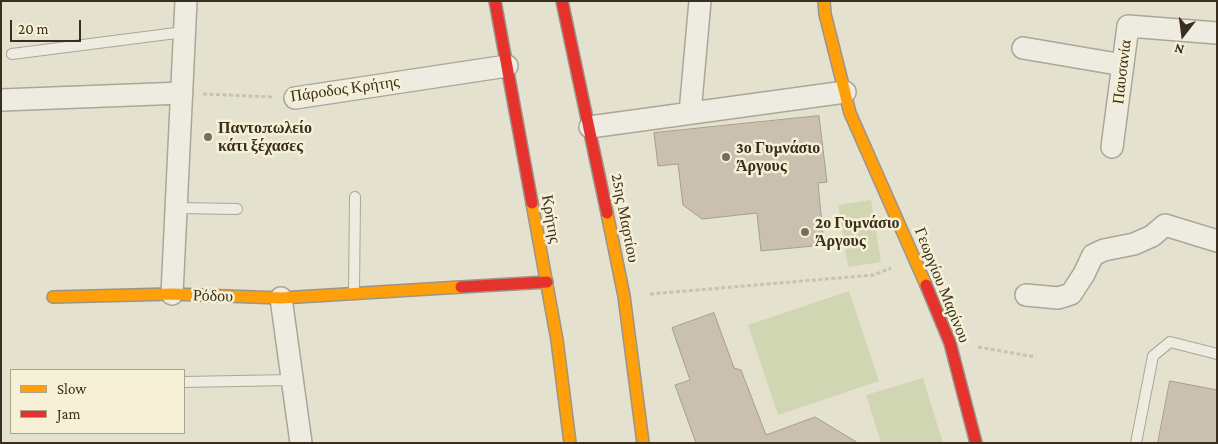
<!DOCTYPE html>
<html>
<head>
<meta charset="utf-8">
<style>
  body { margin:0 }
  #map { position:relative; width:1218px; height:444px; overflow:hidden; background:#e5e1cf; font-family:"Crimson Pro",serif }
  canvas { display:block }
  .frame { position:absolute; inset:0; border:2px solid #3a2f1f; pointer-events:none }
  .legend { position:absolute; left:10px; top:369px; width:175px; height:65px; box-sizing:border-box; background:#f6f0d6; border:1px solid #aba38d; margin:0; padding:6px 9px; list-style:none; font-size:15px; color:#3a2f1f }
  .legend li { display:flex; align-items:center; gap:10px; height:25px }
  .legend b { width:25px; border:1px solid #aba38d }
  .north { position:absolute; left:1158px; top:10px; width:50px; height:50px; -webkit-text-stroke:4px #f6f0d6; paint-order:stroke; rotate:195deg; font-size:14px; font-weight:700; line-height:20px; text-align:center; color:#3a2f1f }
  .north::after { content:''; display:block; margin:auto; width:18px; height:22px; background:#3a2f1f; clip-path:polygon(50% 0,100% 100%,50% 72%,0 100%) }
  .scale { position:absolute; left:10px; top:20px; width:71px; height:22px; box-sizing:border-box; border:2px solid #3a2f1f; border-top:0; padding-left:6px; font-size:15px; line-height:18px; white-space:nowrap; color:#3a2f1f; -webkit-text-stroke:4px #f6f0d6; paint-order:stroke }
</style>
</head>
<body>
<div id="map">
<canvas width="1218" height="444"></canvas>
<div class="frame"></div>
<ul class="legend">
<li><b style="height:6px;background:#ff9f0a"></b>Slow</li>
<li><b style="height:6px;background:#e5322d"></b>Jam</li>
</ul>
<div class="north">N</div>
<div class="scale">20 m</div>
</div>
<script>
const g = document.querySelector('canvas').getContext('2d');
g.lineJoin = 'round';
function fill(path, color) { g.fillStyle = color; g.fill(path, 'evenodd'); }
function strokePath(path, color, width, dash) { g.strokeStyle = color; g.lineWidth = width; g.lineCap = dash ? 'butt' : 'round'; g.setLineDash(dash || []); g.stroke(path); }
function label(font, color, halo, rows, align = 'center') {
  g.font = font + ' "Crimson Pro",serif'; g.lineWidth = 5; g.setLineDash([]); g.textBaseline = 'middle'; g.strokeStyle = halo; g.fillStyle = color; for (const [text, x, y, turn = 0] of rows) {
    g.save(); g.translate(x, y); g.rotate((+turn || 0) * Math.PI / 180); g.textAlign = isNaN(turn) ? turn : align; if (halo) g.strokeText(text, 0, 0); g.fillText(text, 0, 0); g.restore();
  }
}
fill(new Path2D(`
  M 871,200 L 881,262 L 848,267 L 838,205 Z
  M 849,291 L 879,381 L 778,415 L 748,325 Z
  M 923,378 L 943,443 L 881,443 L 866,395 Z`), '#d1d6b2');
const building = new Path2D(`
  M 819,116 L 827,182 L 818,183 L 824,245 L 761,251 L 757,213 L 702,219 L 683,205 L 678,164 L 658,166 L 654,133 Z
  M 714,313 L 734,368 L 741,370 L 766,435 L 815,417 L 858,443 L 696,443 L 675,385 L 690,380 L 672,328 Z
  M 1170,381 L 1217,390 L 1217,443 L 1158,443 Z`);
fill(building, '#c9c0b0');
strokePath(building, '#a69d8e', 1);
const lane = new Path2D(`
  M 12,54 L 184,32
  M 176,208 L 237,209
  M 354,293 L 355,197
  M 184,382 L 292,380
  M 1136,443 L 1153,356 L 1170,342 L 1217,354`);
const street = new Path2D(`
  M 1023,48 L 1123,65
  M 295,98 L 507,66
  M 2,100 L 182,93
  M 690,113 L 700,1
  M 590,127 L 845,92
  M 1112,147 L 1128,26 L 1217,33
  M 172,294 L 186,1
  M 1026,295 L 1058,298 L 1071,294 L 1084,274 L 1093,255 L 1104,250 L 1134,244 L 1152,236 L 1165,225 L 1217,241
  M 281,298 L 301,443`);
const slow = new Path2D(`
  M 824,1 L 825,14 L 850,113 L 926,285
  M 532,203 L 557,340 L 570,443
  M 607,213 L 624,296 L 643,443
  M 53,297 L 172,294 L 281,298 L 461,287`);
const jam = new Path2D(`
  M 495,1 L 532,203
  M 562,1 L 607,213
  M 926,285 L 950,343 L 976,443
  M 461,287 L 547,282`);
strokePath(lane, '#aba698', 12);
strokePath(street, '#aba698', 24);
strokePath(slow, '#9a9588', 14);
strokePath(jam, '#9a9588', 14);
strokePath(new Path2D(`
  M 203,94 L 274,97
  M 650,294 L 874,275 L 891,268
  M 978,347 L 1036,357`), '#c6c2b8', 3, [4, 2.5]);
strokePath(lane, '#eeebe1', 10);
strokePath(street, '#eeebe1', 21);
strokePath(slow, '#ff9f0a', 11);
strokePath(jam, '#e5322d', 11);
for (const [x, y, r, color] of [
  [208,137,5,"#766d5d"],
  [726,157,5,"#766d5d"],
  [805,232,5,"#766d5d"]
]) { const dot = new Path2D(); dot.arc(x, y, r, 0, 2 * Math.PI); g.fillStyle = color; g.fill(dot); strokePath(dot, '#f6f0d6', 2); }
label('16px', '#3a2f1f', '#f6f0d6', [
  ["Παυσανία",1122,72,-83],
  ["Πάροδος Κρήτης",345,89,-8],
  ["25ης Μαρτίου",625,218,79],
  ["Κρήτης",551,219,80],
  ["Γεωργίου Μαρίνου",942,285,68],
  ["Ρόδου",213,296,2]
]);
label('bold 16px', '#3a2f1f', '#f6f0d6', [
  ["Παντοπωλείο",218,128],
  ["κάτι ξέχασες",218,146],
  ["3ο Γυμνάσιο",736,148],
  ["Άργους",736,166],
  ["2ο Γυμνάσιο",815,223],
  ["Άργους",815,241]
], 'left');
</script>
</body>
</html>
